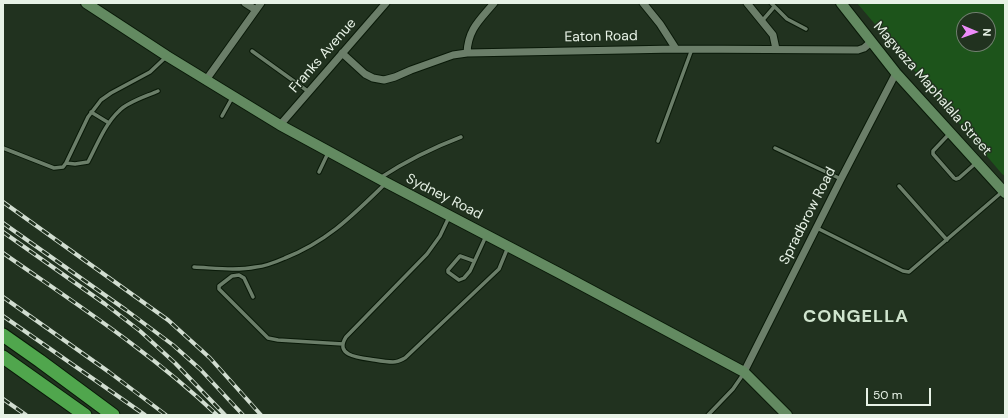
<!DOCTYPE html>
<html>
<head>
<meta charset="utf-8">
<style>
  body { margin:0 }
  #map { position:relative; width:1008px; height:418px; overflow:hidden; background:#21321f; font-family:"DM Sans",sans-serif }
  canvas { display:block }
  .frame { position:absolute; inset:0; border:4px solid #e7f2e6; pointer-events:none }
  .north { position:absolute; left:956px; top:12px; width:40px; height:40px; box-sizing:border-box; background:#21321f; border:1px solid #707f6f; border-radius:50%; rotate:92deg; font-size:11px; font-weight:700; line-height:16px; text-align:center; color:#e7f2e6 }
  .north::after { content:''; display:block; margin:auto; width:14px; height:18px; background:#ed8cf9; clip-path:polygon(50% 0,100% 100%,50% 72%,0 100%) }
  .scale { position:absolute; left:866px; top:388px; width:65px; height:18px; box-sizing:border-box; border:2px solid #e7f2e6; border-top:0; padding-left:5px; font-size:12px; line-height:14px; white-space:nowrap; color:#e7f2e6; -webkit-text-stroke:3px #21321f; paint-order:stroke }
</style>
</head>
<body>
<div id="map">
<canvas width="1008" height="418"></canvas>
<div class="frame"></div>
<div class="north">N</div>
<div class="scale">50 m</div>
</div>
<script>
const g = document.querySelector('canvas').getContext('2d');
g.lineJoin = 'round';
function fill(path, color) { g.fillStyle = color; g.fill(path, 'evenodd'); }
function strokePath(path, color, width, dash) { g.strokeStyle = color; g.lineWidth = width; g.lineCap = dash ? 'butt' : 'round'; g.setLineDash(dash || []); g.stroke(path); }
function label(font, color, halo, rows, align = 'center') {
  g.font = font + ' "DM Sans",sans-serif'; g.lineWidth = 3; g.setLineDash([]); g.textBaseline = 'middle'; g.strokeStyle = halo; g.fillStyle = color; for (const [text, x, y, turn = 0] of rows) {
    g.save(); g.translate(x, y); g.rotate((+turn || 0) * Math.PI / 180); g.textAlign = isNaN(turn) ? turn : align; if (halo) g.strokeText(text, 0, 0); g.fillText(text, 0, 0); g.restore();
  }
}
fill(new Path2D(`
  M 857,3 L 1005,3 L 1005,176 L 1002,174 ZM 964,20 L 988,20 L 988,44 L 964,44 Z`), '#1d541b');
const service = new Path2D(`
  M 771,3 L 787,19 L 806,29
  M 762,21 L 774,7
  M 252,51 L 309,92
  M 91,112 L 109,123
  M 222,116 L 232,98
  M 950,133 L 933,151 L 933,154 L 954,178 L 956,179 L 959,178 L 976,163
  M 658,141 L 692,49
  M 3,148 L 54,168 L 63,167 L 66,163 L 88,117 L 101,100 L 111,93 L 150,72 L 167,56
  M 775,148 L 841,179
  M 66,163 L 75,164 L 88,162 C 97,145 105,124 119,111 C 127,102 147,96 158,91
  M 319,172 L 328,153
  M 380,178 C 406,161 432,148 461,137
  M 899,186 L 947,240
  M 449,217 L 440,236 L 427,254 L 346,337 C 333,357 363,358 375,360 C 381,361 387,362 393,362 C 398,362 401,360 405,358 L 499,269 L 508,247
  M 817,228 L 903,271 L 909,272 L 1002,192
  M 474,261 L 460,256 L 448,270 L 448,272 L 459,280 L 464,278 L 470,271 L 486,236
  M 194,267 C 215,268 236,271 256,267 C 266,266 276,262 285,258 C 328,241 353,215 385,184
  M 253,297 L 244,278 L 239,275 L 232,276 L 219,286 L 219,289 L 268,338 L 278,340 L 343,344
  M 708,415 L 733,389 L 744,373`);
const minor = new Path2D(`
  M 245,3 L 256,10
  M 643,3 L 660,24 L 676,49
  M 747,3 L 773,35 L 776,49
  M 342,53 L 365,74 L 373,78 L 384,80 L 395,77 L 411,70 L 453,55 L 467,53 L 676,49 L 858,50 L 864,48 L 871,42
  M 467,53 C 468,29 480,20 494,3
  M 206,80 L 261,3
  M 280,125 L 386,3
  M 744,372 L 841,179 L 896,73`);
const secondary = new Path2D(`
  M 86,3 L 167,56 L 280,125 L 385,182 L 559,273 L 744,372 L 787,415
  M 841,3 L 896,73 L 1005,193`);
const motorway = new Path2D(`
  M 3,335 L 40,361 L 113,415
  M 3,357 L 85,415`);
strokePath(service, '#091908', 5.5);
strokePath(minor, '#091908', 9);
strokePath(secondary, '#091908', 12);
strokePath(motorway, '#091908', 15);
strokePath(service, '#6b7e69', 3.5);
strokePath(minor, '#6b7e69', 7);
strokePath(secondary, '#638a61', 10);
strokePath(motorway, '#50a64d', 13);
const rail = new Path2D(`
  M 3,202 L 168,320 L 210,358 L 261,415
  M 3,223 L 126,310 L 173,345 L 200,369 L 243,415
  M 3,232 L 105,304 L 140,331 L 175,363 L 225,415
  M 3,253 C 76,304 152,353 217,415
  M 3,297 L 109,372 L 166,415
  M 3,316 L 145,415
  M 3,399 L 26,415`);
strokePath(rail, '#d1ddd0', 4);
strokePath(rail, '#21321f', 2.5, [8]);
label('14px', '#e7f2e6', '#21321f', [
  ["Eaton Road",601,37,-1],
  ["Franks Avenue",323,56,-49],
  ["Magwaza Maphalala Street",932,89,49],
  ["Sydney Road",444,197,27],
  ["Spradbrow Road",808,216,-63]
]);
g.letterSpacing = '1px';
label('bold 18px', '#d0e5ce', '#21321f', [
  ["CONGELLA",856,317]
]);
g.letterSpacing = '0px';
</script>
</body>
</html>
